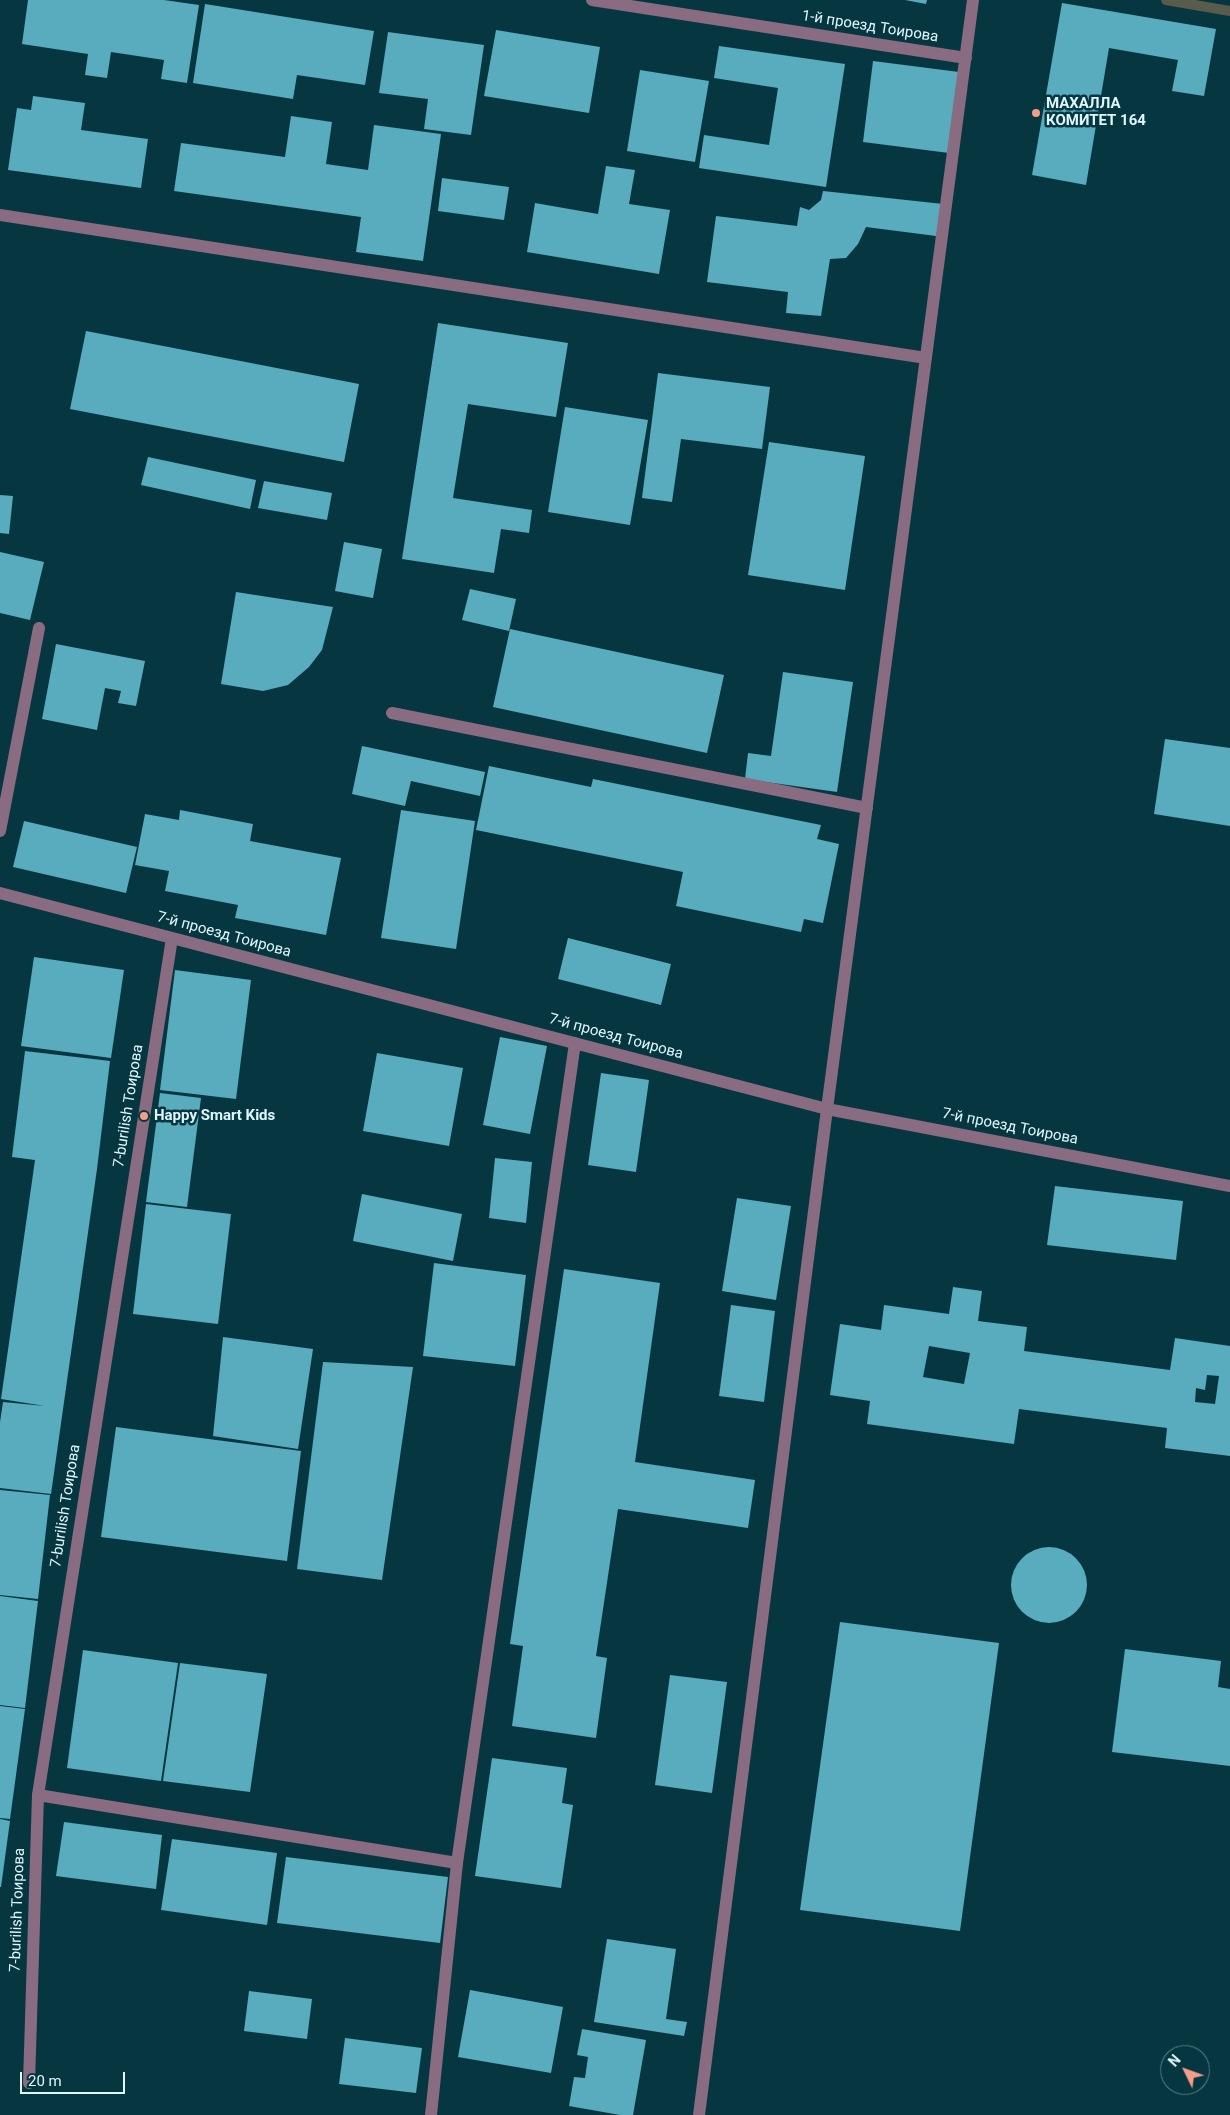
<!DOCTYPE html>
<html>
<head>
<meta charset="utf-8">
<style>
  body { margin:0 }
  #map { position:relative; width:1230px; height:2115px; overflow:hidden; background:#063740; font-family:Roboto,sans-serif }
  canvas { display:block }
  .north { position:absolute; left:1160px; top:2045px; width:50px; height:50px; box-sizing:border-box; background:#063740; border:1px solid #5d838b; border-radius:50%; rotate:312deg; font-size:14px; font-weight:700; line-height:20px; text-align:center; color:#dff6fc }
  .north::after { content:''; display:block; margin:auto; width:18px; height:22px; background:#f49e89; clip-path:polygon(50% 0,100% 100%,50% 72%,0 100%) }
  .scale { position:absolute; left:20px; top:2072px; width:105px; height:22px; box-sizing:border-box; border:2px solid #dff6fc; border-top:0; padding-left:6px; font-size:15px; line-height:18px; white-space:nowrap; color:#dff6fc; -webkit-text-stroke:4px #063740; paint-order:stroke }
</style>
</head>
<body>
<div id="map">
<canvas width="1230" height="2115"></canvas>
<div class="north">N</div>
<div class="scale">20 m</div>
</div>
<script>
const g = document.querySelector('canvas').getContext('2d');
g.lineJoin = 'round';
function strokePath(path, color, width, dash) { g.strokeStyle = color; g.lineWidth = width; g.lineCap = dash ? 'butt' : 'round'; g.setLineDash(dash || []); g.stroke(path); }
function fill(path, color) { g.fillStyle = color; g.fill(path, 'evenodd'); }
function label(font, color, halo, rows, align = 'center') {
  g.font = font + ' Roboto,sans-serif'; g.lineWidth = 5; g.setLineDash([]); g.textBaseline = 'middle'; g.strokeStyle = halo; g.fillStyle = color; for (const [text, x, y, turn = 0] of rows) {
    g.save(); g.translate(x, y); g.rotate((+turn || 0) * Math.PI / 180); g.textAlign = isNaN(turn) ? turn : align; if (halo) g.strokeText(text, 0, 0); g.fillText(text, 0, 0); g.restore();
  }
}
strokePath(new Path2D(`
  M 1166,0 L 1230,11`), '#595b4c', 10);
fill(new Path2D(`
  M 28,0 L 164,0 L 199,5 L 187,83 L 161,79 L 164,60 L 111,52 L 107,78 L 85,75 L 88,54 L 22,44 Z
  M 905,0 L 927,0 L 926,4 Z
  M 1062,3 L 1216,29 L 1204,96 L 1172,91 L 1178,60 L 1109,48 L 1086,185 L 1032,175 Z
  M 205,4 L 374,31 L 365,85 L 297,75 L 293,99 L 193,83 Z
  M 496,30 L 600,47 L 589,113 L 484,96 Z
  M 388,32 L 484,45 L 471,135 L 424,129 L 428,99 L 379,93 Z
  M 719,46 L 845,64 L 826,187 L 699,168 L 704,135 L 769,145 L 778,88 L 714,78 Z
  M 873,61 L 959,72 L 949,153 L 863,142 Z
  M 640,70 L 709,81 L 695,162 L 627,151 Z
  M 33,96 L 85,103 L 81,130 L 148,139 L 141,188 L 8,170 L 17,108 L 31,110 Z
  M 291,116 L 332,122 L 326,164 L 368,170 L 374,125 L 441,134 L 423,261 L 356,252 L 361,217 L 174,191 L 181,143 L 285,157 Z
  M 606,166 L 635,170 L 629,204 L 670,210 L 659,274 L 527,252 L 535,203 L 598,214 Z
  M 442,178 L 509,187 L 504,220 L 438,211 Z
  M 823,191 L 943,204 L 936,236 L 866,227 L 858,244 L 846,258 L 830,259 L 821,316 L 786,313 L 788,292 L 707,282 L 716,216 L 797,226 L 800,207 L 809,210 L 821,200 Z
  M 438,323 L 568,343 L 556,417 L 468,404 L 453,498 L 532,510 L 529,533 L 501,529 L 494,573 L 402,559 Z
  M 86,331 L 359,384 L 344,462 L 70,409 Z
  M 658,373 L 770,387 L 762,449 L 681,439 L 672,502 L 642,498 Z
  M 565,407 L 648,420 L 630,525 L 548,512 Z
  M 769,442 L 865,456 L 845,590 L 748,575 Z
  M 148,457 L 256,480 L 250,509 L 141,485 Z
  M 264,481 L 332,493 L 327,520 L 258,508 Z
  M 0,495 L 13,496 L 9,534 L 0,533 Z
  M 344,542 L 382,549 L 373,598 L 335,591 Z
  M 0,552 L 44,562 L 30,620 L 0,613 Z
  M 470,589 L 516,599 L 509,631 L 462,620 Z
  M 236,592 L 333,607 L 322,650 L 309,667 L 288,685 L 263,691 L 221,684 Z
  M 510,629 L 724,675 L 707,753 L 493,707 Z
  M 56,644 L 145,661 L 136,706 L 118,703 L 121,691 L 105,688 L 97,730 L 42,719 Z
  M 783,672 L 853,682 L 837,792 L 745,779 L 748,753 L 771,756 Z
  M 1165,739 L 1230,748 L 1230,826 L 1154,814 Z
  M 362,746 L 485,772 L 480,796 L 411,781 L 405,806 L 352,794 Z
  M 489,766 L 591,787 L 593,779 L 821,825 L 817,839 L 839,844 L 823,923 L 804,919 L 801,932 L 676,906 L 683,872 L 476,830 Z
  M 180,810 L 253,824 L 250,841 L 341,858 L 326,935 L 235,918 L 238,905 L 165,891 L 169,871 L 135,865 L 145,814 L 179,820 Z
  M 401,810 L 475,821 L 456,949 L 381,938 Z
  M 24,821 L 137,847 L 126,893 L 13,867 Z
  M 568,938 L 671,964 L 661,1005 L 558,979 Z
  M 34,957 L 124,970 L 111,1058 L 21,1046 Z
  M 175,970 L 251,980 L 236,1099 L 160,1090 Z
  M 500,1037 L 547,1046 L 530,1134 L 483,1125 Z
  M 25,1051 L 110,1061 L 97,1169 L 51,1494 L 0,1488 L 0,1422 L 3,1402 L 45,1406 L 1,1399 L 35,1160 L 12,1157 Z
  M 377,1053 L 463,1068 L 449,1146 L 363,1131 Z
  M 601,1073 L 649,1080 L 636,1172 L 588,1165 Z
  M 160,1093 L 201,1098 L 187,1207 L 146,1202 Z
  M 495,1158 L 532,1162 L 526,1223 L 489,1218 Z
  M 1055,1186 L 1183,1201 L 1176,1260 L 1047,1245 Z
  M 362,1194 L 462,1214 L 453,1261 L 353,1241 Z
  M 737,1198 L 791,1206 L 776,1300 L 722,1291 Z
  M 146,1204 L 231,1214 L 218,1324 L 133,1314 Z
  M 434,1263 L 526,1275 L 515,1366 L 423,1356 Z
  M 564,1269 L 660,1283 L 635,1462 L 755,1480 L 748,1528 L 618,1509 L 596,1656 L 607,1658 L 596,1738 L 512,1726 L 523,1646 L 510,1644 Z
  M 953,1287 L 982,1291 L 978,1321 L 1027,1327 L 1024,1351 L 1170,1370 L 1175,1338 L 1230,1346 L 1230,1456 L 1165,1448 L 1167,1428 L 1019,1409 L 1014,1444 L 867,1424 L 870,1401 L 830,1395 L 840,1324 L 881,1330 L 884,1305 L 949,1314 ZM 929,1346 L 970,1353 L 964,1384 L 923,1377 ZM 1207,1375 L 1219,1376 L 1215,1404 L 1195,1402 L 1196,1388 L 1205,1390 Z
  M 731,1305 L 775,1311 L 764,1402 L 719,1396 Z
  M 223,1337 L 313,1349 L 298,1449 L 213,1436 Z
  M 323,1362 L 413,1367 L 382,1580 L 297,1569 Z
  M 116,1427 L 301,1451 L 287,1561 L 101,1537 Z
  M 0,1490 L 50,1495 L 38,1599 L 0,1595 Z
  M1011 1585a38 38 0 1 1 76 0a38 38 0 1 1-76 0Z
  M 0,1596 L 38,1601 L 25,1708 L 0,1705 Z
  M 840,1622 L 999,1643 L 960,1931 L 800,1910 Z
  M 1125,1649 L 1221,1661 L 1218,1687 L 1230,1689 L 1230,1766 L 1112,1752 Z
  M 83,1650 L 178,1663 L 161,1781 L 67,1768 Z
  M 180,1663 L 267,1674 L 250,1792 L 163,1781 Z
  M 670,1675 L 727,1682 L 712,1793 L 655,1785 Z
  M 0,1706 L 25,1709 L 10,1819 L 0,1818 Z
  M 492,1758 L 567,1768 L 562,1803 L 573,1805 L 561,1888 L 475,1876 Z
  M 0,1819 L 10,1821 L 1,1887 L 0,1887 Z
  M 64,1822 L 162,1835 L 156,1889 L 56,1876 Z
  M 172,1839 L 277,1853 L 267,1925 L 161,1910 Z
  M 286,1857 L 448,1877 L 440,1943 L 277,1923 Z
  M 607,1939 L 676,1949 L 666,2019 L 687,2022 L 684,2036 L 594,2022 Z
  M 470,1990 L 563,2007 L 551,2073 L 458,2057 Z
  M 249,1991 L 312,1999 L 307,2039 L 244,2031 Z
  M 582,2029 L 646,2040 L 633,2115 L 620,2115 L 569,2106 L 574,2077 L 585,2078 L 588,2057 L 577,2055 Z
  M 345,2038 L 422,2048 L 416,2093 L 339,2084 Z`), '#58acbe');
strokePath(new Path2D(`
  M 0,831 L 39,628
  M 38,1795 L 457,1863`), '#896b82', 12);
strokePath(new Path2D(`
  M 592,0 L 966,58
  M 0,215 L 926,358
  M 392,713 L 867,808
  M 0,893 L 827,1109 L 1230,1186
  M 29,2083 L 38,1795 L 172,938
  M 431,2115 L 457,1863 L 575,1043
  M 699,2115 L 827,1109 L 973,0`), '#896b82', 12);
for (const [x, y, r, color] of [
  [1036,113,5,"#f49e89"],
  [144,1116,5,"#f49e89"]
]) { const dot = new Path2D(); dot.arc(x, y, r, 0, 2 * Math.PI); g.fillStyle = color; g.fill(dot); strokePath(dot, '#063740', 2); }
label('15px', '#dff6fc', '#063740', [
  ["1-й проезд Тоирова",870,27,9],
  ["7-й проезд Тоирова",224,935,15],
  ["7-й проезд Тоирова",616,1037,15],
  ["7-burilish Тоирова",129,1106,-81],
  ["7-й проезд Тоирова",1010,1127,11],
  ["7-burilish Тоирова",66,1506,-81],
  ["7-burilish Тоирова",18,1910,-88]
]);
label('bold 15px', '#dff6fc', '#063740', [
  ["МАХАЛЛА",1046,104],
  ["КОМИТЕТ 164",1046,121],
  ["Happy Smart Kids",154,1116]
], 'left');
</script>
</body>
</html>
